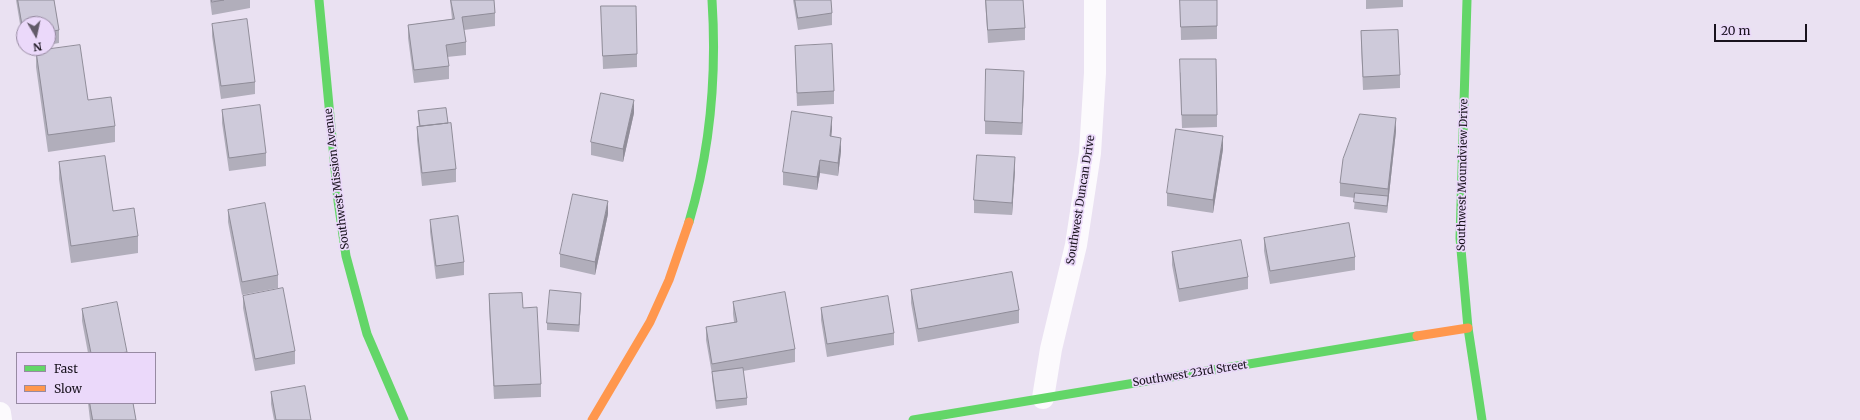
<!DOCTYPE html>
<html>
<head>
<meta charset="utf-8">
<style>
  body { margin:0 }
  #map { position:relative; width:1860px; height:420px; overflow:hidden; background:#eae1f2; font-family:Merriweather,serif }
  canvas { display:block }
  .legend { position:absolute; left:16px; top:352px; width:140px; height:52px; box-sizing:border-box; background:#ebd9fa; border:1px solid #978aa2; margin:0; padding:5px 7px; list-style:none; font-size:12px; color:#19131e }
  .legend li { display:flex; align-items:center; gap:8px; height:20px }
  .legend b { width:20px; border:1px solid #978aa2 }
  .north { position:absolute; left:16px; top:16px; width:40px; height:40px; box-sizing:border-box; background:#ebd9fa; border:1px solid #978aa2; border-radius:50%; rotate:171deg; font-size:11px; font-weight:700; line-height:16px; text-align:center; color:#19131e }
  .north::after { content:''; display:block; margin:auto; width:14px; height:18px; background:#625b68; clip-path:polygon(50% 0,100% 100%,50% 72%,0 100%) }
  .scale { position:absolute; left:1714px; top:24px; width:93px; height:18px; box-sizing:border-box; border:2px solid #19131e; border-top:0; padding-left:5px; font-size:12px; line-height:14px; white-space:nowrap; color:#19131e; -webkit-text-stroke:3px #ebd9fa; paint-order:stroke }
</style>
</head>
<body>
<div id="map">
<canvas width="1860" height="420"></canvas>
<ul class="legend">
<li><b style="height:5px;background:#63d668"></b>Fast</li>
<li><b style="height:5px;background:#ff974d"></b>Slow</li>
</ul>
<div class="north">N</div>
<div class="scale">20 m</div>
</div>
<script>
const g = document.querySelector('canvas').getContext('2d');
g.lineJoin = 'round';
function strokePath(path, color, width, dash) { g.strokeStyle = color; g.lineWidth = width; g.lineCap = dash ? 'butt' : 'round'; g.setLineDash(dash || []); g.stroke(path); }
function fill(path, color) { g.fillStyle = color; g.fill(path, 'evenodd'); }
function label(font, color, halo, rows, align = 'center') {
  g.font = font + ' Merriweather,serif'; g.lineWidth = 3.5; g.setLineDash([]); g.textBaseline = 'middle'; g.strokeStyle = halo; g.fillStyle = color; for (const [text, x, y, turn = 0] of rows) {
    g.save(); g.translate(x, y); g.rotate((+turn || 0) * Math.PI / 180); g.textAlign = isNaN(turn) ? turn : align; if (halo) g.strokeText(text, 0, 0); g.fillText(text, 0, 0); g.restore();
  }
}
strokePath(new Path2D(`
  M 1043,398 L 1051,349 L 1076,245 L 1090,153 L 1095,73 L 1095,0
  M 0,413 L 1,420`), '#fcfafd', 22);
strokePath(new Path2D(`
  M 319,0 L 338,201 L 346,256 L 367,334 L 404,420
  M 1467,0 L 1460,238 L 1468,328 L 1482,420
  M 689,222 C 711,148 717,77 712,0
  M 913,420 L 1417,336`), '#63d668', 9);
strokePath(new Path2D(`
  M 1417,336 L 1468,328
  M 592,420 L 650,322 L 669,280 L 689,222`), '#ff974d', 9);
fill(new Path2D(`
  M 16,0 L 54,0 L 59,30 L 59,43 L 48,45 L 48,24 L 24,24 L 24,48 L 27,48 L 24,48 Z
  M 210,0 L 250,0 L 250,8 L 212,15 Z
  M 450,0 L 494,0 L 495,13 L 495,26 L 464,30 L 466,42 L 466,55 L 447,57 L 449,66 L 449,79 L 414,83 L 408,38 L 408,25 L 452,19 Z
  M 793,0 L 831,0 L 832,13 L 832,25 L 798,30 Z
  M 985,0 L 1023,0 L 1025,28 L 1025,40 L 988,43 Z
  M 1180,0 L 1217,0 L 1217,39 L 1181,40 Z
  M 1366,0 L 1403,0 L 1403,7 L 1366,9 Z
  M 601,6 L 637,54 L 637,67 L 603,69 Z
  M 212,24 L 255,82 L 255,94 L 221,99 L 212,36 Z
  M 1361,31 L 1400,75 L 1400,88 L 1363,90 L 1361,44 Z
  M 795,46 L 834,91 L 834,104 L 797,106 Z
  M 36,51 L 115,126 L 115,142 L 48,152 L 36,67 Z
  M 1180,72 L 1217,115 L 1217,127 L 1182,128 Z
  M 1024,83 L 1022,135 L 985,134 L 985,121 Z
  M 446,108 L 448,124 L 456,169 L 456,182 L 422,186 L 417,140 L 417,127 L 419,127 L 418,118 L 418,111 Z
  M 222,110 L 266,153 L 266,166 L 229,171 L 222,123 Z
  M 634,113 L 623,162 L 591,155 L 591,142 Z
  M 832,129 L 831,137 L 841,151 L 838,176 L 820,173 L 817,190 L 783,185 L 783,172 Z
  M 1396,131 L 1387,213 L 1354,209 L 1355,198 L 1340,196 L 1340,183 Z
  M 1223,149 L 1213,213 L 1167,206 L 1167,193 Z
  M 59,162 L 113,211 L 138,236 L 138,253 L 71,263 L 59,179 Z
  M 1015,170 L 1012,215 L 974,213 L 974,200 Z
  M 228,210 L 278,275 L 278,288 L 242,295 L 228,222 Z
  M 608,214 L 595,275 L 560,267 L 560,254 Z
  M 430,220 L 464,262 L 464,275 L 436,279 L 430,232 Z
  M 1264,238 L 1355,257 L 1355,270 L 1270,284 L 1264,251 Z
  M 1172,252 L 1248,277 L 1248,289 L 1179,302 L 1172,265 Z
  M 911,290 L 1019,310 L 1019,323 L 918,342 L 911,303 Z
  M 489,294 L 523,308 L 541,384 L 541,397 L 494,399 L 489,307 Z
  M 243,296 L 295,351 L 295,364 L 255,371 L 243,308 Z
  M 581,300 L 579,332 L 547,330 L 547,323 Z
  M 733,302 L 795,349 L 795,362 L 743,371 L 747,398 L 747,405 L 716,409 L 712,379 L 712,374 L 706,340 L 706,327 L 734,322 L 733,314 Z
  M 821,308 L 894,333 L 894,345 L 827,357 L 821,320 Z
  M 82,309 L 127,353 L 88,353 L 82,321 Z
  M 271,392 L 311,420 L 274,420 L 271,404 Z
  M 88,403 L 133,403 L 136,420 L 90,420 Z`), '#b1aebb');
fill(new Path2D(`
  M 1024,71 L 1024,83 L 1022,135 L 1022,123 Z
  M 634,100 L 634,113 L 623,162 L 623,149 Z
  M 832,117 L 832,129 L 830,149 L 830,136 Z
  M 1396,118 L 1396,131 L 1387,213 L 1388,189 Z
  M 1223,136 L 1223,149 L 1213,213 L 1213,200 Z
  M 841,138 L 841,151 L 838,176 L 838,163 Z
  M 1015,157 L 1015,170 L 1012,215 L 1012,203 Z
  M 820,160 L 820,173 L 817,190 L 817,177 Z
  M 608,201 L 608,214 L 595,275 L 595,262 Z
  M 581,293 L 581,300 L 579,332 L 579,325 Z`), '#908d99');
const building = new Path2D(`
  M 18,0 L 54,0 L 59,30 L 48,32 L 48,24 L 24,24 L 24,36 Z
  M 212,0 L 224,0 L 212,2 Z
  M 451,0 L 494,0 L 495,13 L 462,17 L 466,42 L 446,45 L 449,66 L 414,70 L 408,25 L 454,19 Z
  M 795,0 L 831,0 L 832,13 L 798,18 Z
  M 986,0 L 1023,0 L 1025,28 L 988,30 Z
  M 1180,0 L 1217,0 L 1217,26 L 1181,27 Z
  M 601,6 L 636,6 L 637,54 L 603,56 Z
  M 247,19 L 255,82 L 221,86 L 212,24 Z
  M 1398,30 L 1400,75 L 1363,77 L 1361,31 Z
  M 832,44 L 834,91 L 797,93 L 795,46 Z
  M 80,45 L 88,100 L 111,97 L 115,126 L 48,135 L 36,51 Z
  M 1180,59 L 1216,59 L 1217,115 L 1182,115 Z
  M 986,69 L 1024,71 L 1022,123 L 985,121 Z
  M 601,93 L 634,100 L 623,149 L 591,142 Z
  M 260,105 L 266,153 L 229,158 L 222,110 Z
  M 446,108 L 448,123 L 420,126 L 418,111 Z
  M 792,111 L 832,117 L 830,136 L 841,138 L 838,163 L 820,160 L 817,177 L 783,172 Z
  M 1360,114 L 1396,118 L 1388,189 L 1340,183 L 1343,159 Z
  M 451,123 L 456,169 L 422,173 L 417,127 Z
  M 1176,129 L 1223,136 L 1213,200 L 1167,193 Z
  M 977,155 L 1015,157 L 1012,203 L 974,200 Z
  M 105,156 L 113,211 L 134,208 L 138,236 L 71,246 L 59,162 Z
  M 1355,193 L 1388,196 L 1387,206 L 1354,202 Z
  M 573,194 L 608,201 L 595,262 L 560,254 Z
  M 265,203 L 278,275 L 242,282 L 228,210 Z
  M 458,216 L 464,262 L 436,266 L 430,220 Z
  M 1349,223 L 1355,257 L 1270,271 L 1264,238 Z
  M 1241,240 L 1248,277 L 1179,289 L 1172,252 Z
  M 1012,272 L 1019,310 L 918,329 L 911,290 Z
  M 283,288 L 295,351 L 255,359 L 243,296 Z
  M 550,290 L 581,293 L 579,325 L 547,323 Z
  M 785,292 L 795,349 L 712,364 L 706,327 L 737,322 L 733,302 Z
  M 522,293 L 523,308 L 537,307 L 541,384 L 494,386 L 489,294 Z
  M 888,296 L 894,333 L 827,344 L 821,308 Z
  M 117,302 L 127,352 L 121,353 L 91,353 L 82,309 Z
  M 743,368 L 747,398 L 716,401 L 712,372 Z
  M 305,386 L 311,420 L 276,420 L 271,392 Z
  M 90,403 L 133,403 L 136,420 L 93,420 Z`);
fill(building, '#cecada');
strokePath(building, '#908d99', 1);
label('11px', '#19131e', '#ebd9fa', [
  ["Southwest Moundview Drive",1463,175,-89],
  ["Southwest Mission Avenue",337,179,-97],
  ["Southwest Duncan Drive",1081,200,-81],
  ["Southwest 23rd Street",1190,374,-9]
]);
</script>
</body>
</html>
